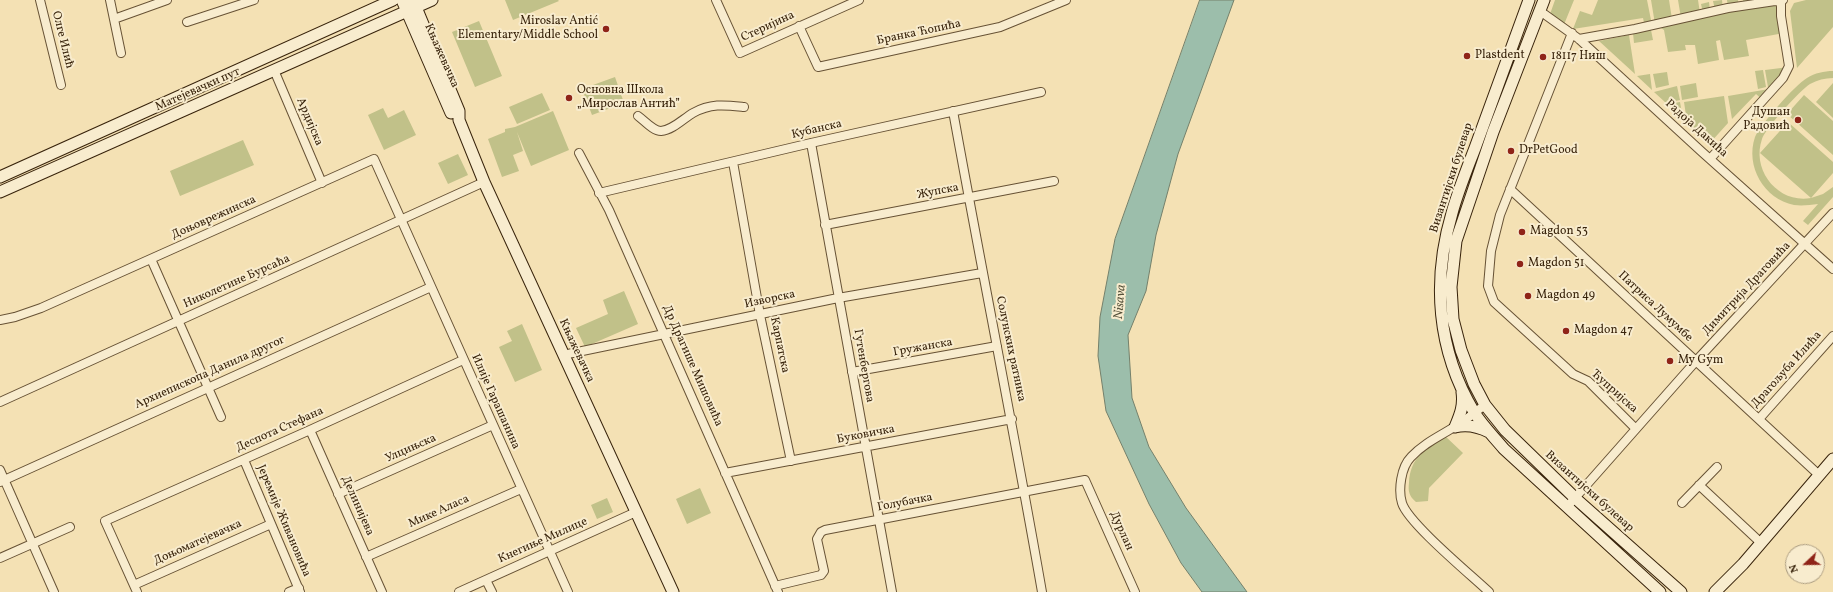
<!DOCTYPE html>
<html>
<head>
<meta charset="utf-8">
<style>
  body { margin:0 }
  #map { position:relative; width:1833px; height:592px; overflow:hidden; background:#f4e1b4; font-family:Vollkorn,serif }
  canvas { display:block }
  .north { position:absolute; left:1785px; top:544px; width:40px; height:40px; box-sizing:border-box; background:#f8ecce; border:1px solid #ab9c80; border-radius:50%; rotate:248deg; font-size:11px; font-weight:700; line-height:16px; text-align:center; color:#38230b }
  .north::after { content:''; display:block; margin:auto; width:14px; height:18px; background:#8f2418; clip-path:polygon(50% 0,100% 100%,50% 72%,0 100%) }
</style>
</head>
<body>
<div id="map">
<canvas width="1833" height="592"></canvas>
<div class="north">N</div>
</div>
<script>
const g = document.querySelector('canvas').getContext('2d');
g.lineJoin = 'round';
function fill(path, color) { g.fillStyle = color; g.fill(path, 'evenodd'); }
function strokePath(path, color, width, dash) { g.strokeStyle = color; g.lineWidth = width; g.lineCap = dash ? 'butt' : 'round'; g.setLineDash(dash || []); g.stroke(path); }
function label(font, color, halo, rows, align = 'center') {
  g.font = font + ' Vollkorn,serif'; g.lineWidth = 4; g.setLineDash([]); g.textBaseline = 'middle'; g.strokeStyle = halo; g.fillStyle = color; for (const [text, x, y, turn = 0] of rows) {
    g.save(); g.translate(x, y); g.rotate((+turn || 0) * Math.PI / 180); g.textAlign = isNaN(turn) ? turn : align; if (halo) g.strokeText(text, 0, 0); g.fillText(text, 0, 0); g.restore();
  }
}
fill(new Path2D(`
  M 505,0 L 558,0 L 559,1 L 513,20 Z
  M 1555,0 L 1574,0 L 1563,27 L 1549,17 Z
  M 1598,0 L 1647,0 L 1652,25 L 1645,27 L 1643,18 L 1573,29 L 1580,11 L 1592,15 Z
  M 1651,0 L 1669,0 L 1672,19 L 1681,18 L 1678,0 L 1698,0 L 1700,13 L 1703,13 L 1701,4 L 1709,2 L 1710,11 L 1715,10 L 1713,1 L 1722,0 L 1723,9 L 1728,8 L 1727,0 L 1738,0 L 1739,5 L 1743,2 L 1743,0 L 1754,0 L 1754,2 L 1781,2 L 1784,33 L 1746,40 L 1749,56 L 1724,60 L 1720,40 L 1716,41 L 1719,60 L 1698,64 L 1695,45 L 1685,45 L 1686,50 L 1668,52 L 1664,30 L 1655,24 Z
  M 1806,0 L 1833,0 L 1833,27 L 1797,68 L 1790,11 L 1794,3 Z
  M 479,21 L 502,76 L 475,87 L 452,32 Z
  M 1651,30 L 1653,40 L 1634,43 L 1633,33 Z
  M 1629,35 L 1635,74 L 1599,41 Z
  M 1789,67 L 1777,86 L 1768,87 L 1765,70 Z
  M 1763,70 L 1766,87 L 1758,89 L 1755,71 Z
  M 1833,71 L 1833,78 C 1825,78 1817,80 1810,84 C 1800,90 1765,129 1762,139 C 1751,170 1778,204 1811,198 L 1760,153 L 1788,122 L 1833,162 L 1833,173 L 1811,198 L 1823,194 L 1833,187 L 1833,197 L 1808,225 L 1803,221 L 1818,204 C 1810,205 1802,206 1794,205 C 1764,199 1745,166 1755,137 C 1760,125 1795,85 1807,78 C 1815,73 1824,71 1833,71 Z
  M 1667,72 L 1669,85 L 1656,88 L 1653,74 Z
  M 1650,74 L 1652,90 L 1637,76 Z
  M 615,77 L 624,103 L 592,115 L 582,89 Z
  M 1696,83 L 1698,97 L 1682,100 L 1680,86 Z
  M 1833,83 L 1833,118 L 1816,102 Z
  M 1677,86 L 1680,100 L 1666,103 L 1654,92 Z
  M 1775,88 L 1764,101 L 1756,94 L 1732,119 L 1728,96 Z
  M 542,93 L 550,110 L 517,124 L 509,107 Z
  M 1804,95 L 1833,121 L 1833,155 L 1787,114 Z
  M 1724,96 L 1728,123 L 1710,143 L 1687,122 L 1684,102 Z
  M 1680,102 L 1683,119 L 1668,104 Z
  M 383,108 L 388,118 L 404,110 L 416,135 L 384,150 L 368,115 Z
  M 553,111 L 569,150 L 531,166 L 517,132 L 523,151 L 513,155 L 519,171 L 502,177 L 488,139 L 505,132 L 505,129 L 515,127 Z
  M 243,140 L 254,165 L 180,196 L 170,171 Z
  M 458,154 L 468,175 L 448,184 L 438,163 Z
  M 624,291 L 638,324 L 585,347 L 576,328 L 608,314 L 603,300 Z
  M 522,324 L 542,370 L 515,382 L 499,347 L 512,341 L 507,331 Z
  M 1444,435 L 1463,453 L 1429,488 L 1428,501 L 1416,502 C 1409,496 1408,491 1409,483 C 1410,458 1425,449 1444,435 Z
  M 700,488 L 711,513 L 687,524 L 676,499 Z
  M 607,498 L 613,512 L 597,519 L 591,505 Z`), '#c1c189');
const water = new Path2D(`
  M 1200,0 L 1234,0 L 1178,154 L 1156,235 L 1146,291 L 1128,335 L 1132,398 L 1149,447 L 1186,508 L 1247,592 L 1202,592 L 1181,563 L 1149,504 L 1106,411 L 1098,356 L 1100,317 L 1115,239 Z`);
fill(water, '#9cbeab');
strokePath(water, '#74806b', 1);
const street = new Path2D(`
  M 40,0 L 61,85
  M 110,0 L 121,53
  M 716,0 L 740,53 L 859,0
  M 1540,11 L 1579,39 L 1702,152 L 1833,269
  M 114,19 L 167,0
  M 187,22 L 254,0
  M 799,26 L 818,67 L 1000,27 L 1066,0
  M 1572,33 L 1500,215 L 1491,251 L 1488,286 L 1494,302 L 1573,374 L 1588,381 L 1636,429
  M 1579,39 L 1635,29 L 1728,8 L 1775,1 L 1781,2 L 1783,0
  M 274,70 L 322,183
  M 953,111 C 982,272 1014,431 1042,592
  M 638,116 C 645,121 653,131 661,131 C 673,130 684,118 693,113 C 711,103 725,105 744,107
  M 811,143 L 892,592
  M 579,153 L 609,210 L 778,592
  M 1710,159 L 1783,78 L 1789,66 L 1781,16 L 1781,2
  M 733,162 L 760,315 L 791,461
  M 1510,189 L 1819,475
  M 599,193 L 811,143 L 1041,92
  M 825,225 L 1054,181
  M 151,259 L 221,417
  M 0,320 L 15,317 L 41,308 L 374,159 L 568,592
  M 563,355 L 838,298 L 982,273
  M 852,372 L 997,346
  M 0,402 L 484,182
  M 1485,405 C 1475,412 1466,420 1456,426 C 1440,436 1424,443 1411,457 C 1401,467 1398,490 1402,503 C 1408,523 1471,575 1489,592
  M 1759,419 L 1833,336
  M 310,430 L 382,592
  M 244,460 L 300,592
  M 0,470 L 54,592
  M 725,473 L 1012,419
  M 0,482 L 431,287
  M 1699,485 L 1760,542
  M 338,494 L 493,425
  M 1682,503 L 1717,467
  M 1567,507 L 1696,361 L 1833,213
  M 366,557 L 521,489
  M 0,558 L 70,527
  M 486,580 L 492,592
  M 134,585 L 271,524
  M 775,586 L 821,575 L 824,571 L 817,539 L 821,532 L 825,530 L 1085,480 L 1135,592
  M 137,592 L 105,521 L 310,430 L 463,360
  M 289,592 L 299,588
  M 459,592 L 636,512`);
const secondary = new Path2D(`
  M 402,0 L 451,113
  M 413,0 L 459,111 L 459,120 L 484,182 L 673,592
  M 1529,0 C 1511,49 1493,98 1475,148 C 1467,169 1458,191 1452,213 C 1432,281 1437,350 1474,412 C 1482,425 1494,437 1504,449 L 1660,592
  M 1544,0 L 1493,132 L 1456,241 L 1451,287 L 1453,319 L 1461,350 L 1474,384 L 1485,405 L 1505,430 L 1575,498 L 1681,592
  M 0,177 L 393,0
  M 0,192 L 432,0
  M 1455,427 C 1460,415 1464,406 1462,392
  M 1455,427 C 1467,424 1477,426 1489,432
  M 1715,592 L 1743,564 L 1833,459`);
strokePath(street, '#675235', 10);
strokePath(secondary, '#38230b', 13);
strokePath(street, '#f8ecce', 8);
strokePath(secondary, '#f8ecce', 11);
for (const [x, y, r, color] of [
  [606,29,4,"#8f2418"],
  [1467,56,4,"#8f2418"],
  [1543,57,4,"#8f2418"],
  [569,98,4,"#8f2418"],
  [1798,120,4,"#8f2418"],
  [1511,151,4,"#8f2418"],
  [1522,232,4,"#8f2418"],
  [1520,264,4,"#8f2418"],
  [1528,296,4,"#8f2418"],
  [1566,331,4,"#8f2418"],
  [1670,361,4,"#8f2418"]
]) { const dot = new Path2D(); dot.arc(x, y, r, 0, 2 * Math.PI); g.fillStyle = color; g.fill(dot); strokePath(dot, '#f8ecce', 1.5); }
label('12px', '#38230b', '#f8ecce', [
  ["Miroslav Antić",598,22,"right"],
  ["Elementary/Middle School",598,36,"right"],
  ["Plastdent",1475,56],
  ["18117 Ниш",1551,57],
  ["Основна Школа",577,91],
  ["„Мирослав Антић”",577,105],
  ["Душан",1790,113,"right"],
  ["Радовић",1790,127,"right"],
  ["DrPetGood",1519,151],
  ["Magdon 53",1530,232],
  ["Magdon 51",1528,264],
  ["Magdon 49",1536,296],
  ["Magdon 47",1574,331],
  ["My Gym",1678,361]
], 'left');
label('12px', '#38230b', '#f8ecce', [
  ["Стеријина",768,27,-25],
  ["Бранка Ћопића",919,33,-12],
  ["Олге Илић",62,40,76],
  ["Књажевачка",441,56,66],
  ["Матејевачки пут",198,90,-24],
  ["Ардијска",309,122,67],
  ["Радоја Дакића",1696,129,42],
  ["Кубанска",817,130,-13],
  ["Византијски булевар",1452,178,-72],
  ["Жупска",938,192,-11],
  ["Доњоврежинска",214,218,-24],
  ["Николетине Бурсаћа",237,282,-24],
  ["Димитрија Драговића",1747,289,-47],
  ["Изворска",770,300,-12],
  ["Патриса Лумумбе",1655,307,43],
  ["Карпатска",779,345,78],
  ["Гружанска",923,348,-10],
  ["Солунских ратника",1010,349,78],
  ["Књажевачка",576,351,65],
  ["Др Драгише Мишовића",692,366,66],
  ["Гутенбергова",863,366,80],
  ["Драгољуба Илића",1787,370,-48],
  ["Архиепископа Данила другог",210,373,-24],
  ["Ћупријска",1614,392,42],
  ["Илије Гарашанина",495,402,66],
  ["Деспота Стефана",280,430,-24],
  ["Буковичка",866,435,-11],
  ["Улцињска",411,449,-24],
  ["Византијски булевар",1589,492,42],
  ["Голубачка",905,503,-11],
  ["Делинијева",357,506,66],
  ["Мике Аласа",439,512,-24],
  ["Јеремије Живановића",283,521,67],
  ["Дурлан",1121,531,66],
  ["Кнегиње Милице",543,541,-24],
  ["Доњоматејевачка",198,543,-24]
]);
label('italic 13px', '#56523b', '#f8ecce', [
  ["Nisava",1121,302,-85]
]);
</script>
</body>
</html>
